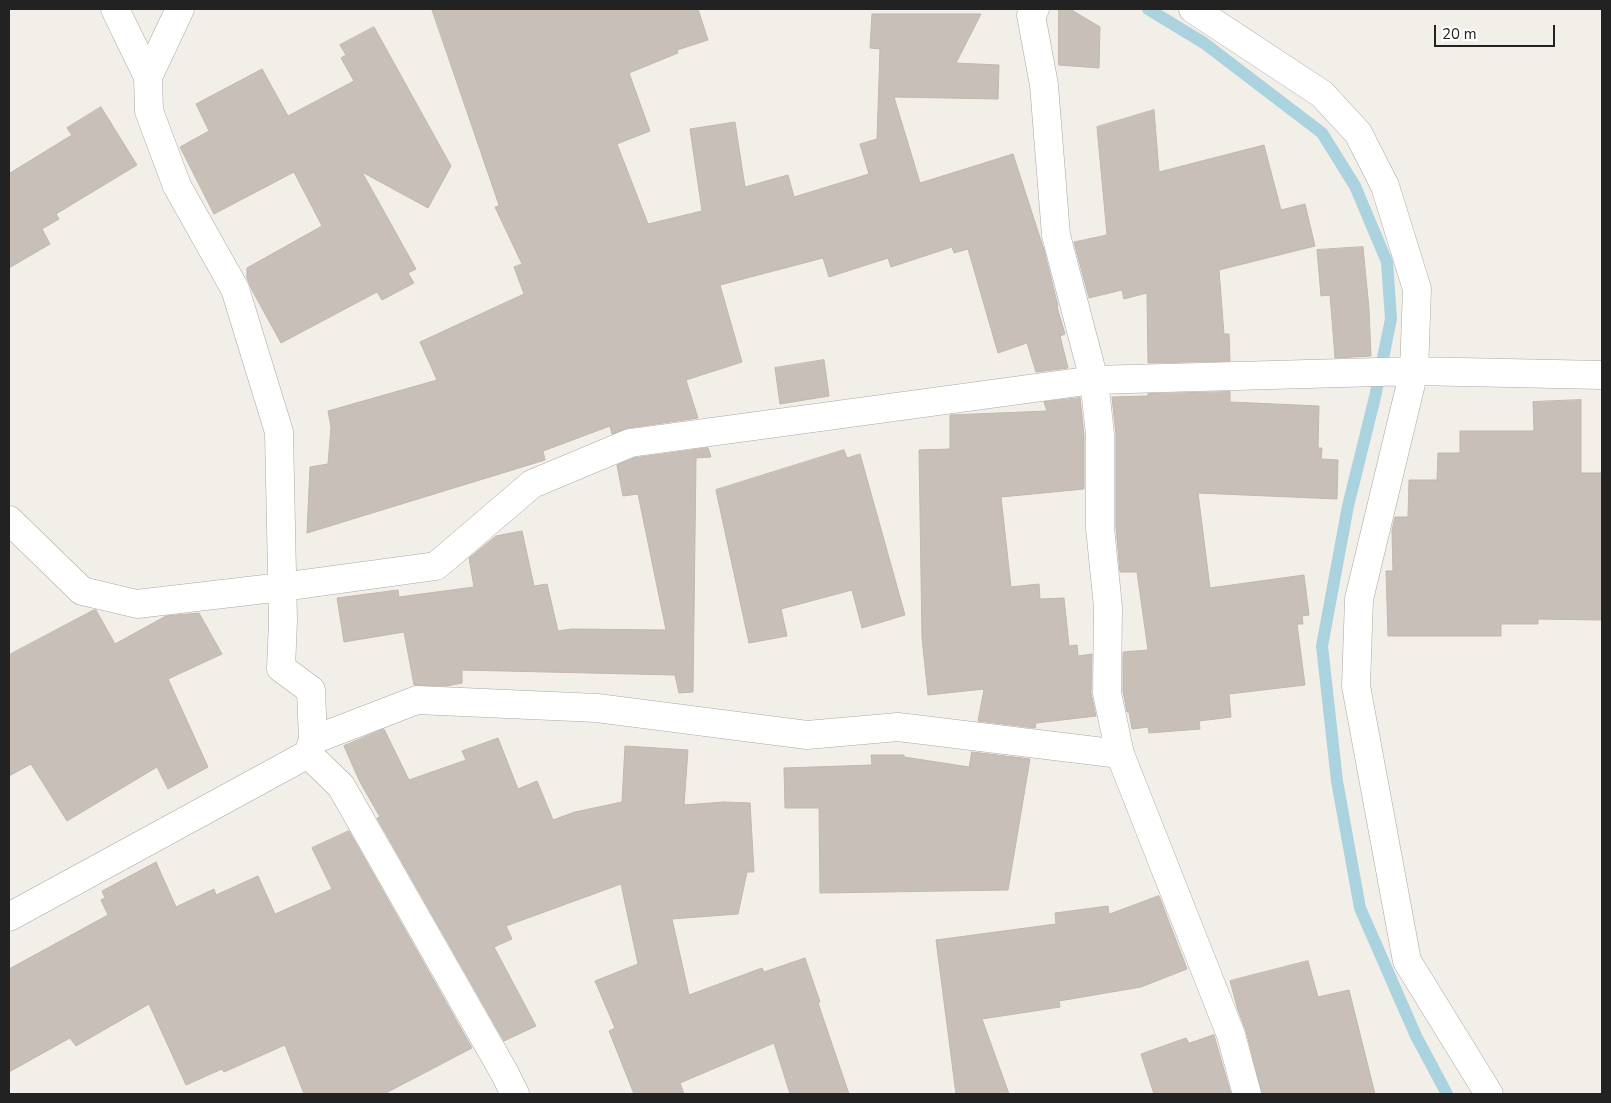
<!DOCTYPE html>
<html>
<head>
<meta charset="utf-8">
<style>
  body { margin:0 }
  #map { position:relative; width:1611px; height:1103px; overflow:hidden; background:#f2efe9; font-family:"Nunito Sans",sans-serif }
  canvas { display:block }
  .frame { position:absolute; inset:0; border:10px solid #222; pointer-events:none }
  .scale { position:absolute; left:1434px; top:25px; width:121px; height:22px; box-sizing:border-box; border:2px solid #222; border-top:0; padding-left:6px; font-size:15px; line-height:18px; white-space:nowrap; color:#222; -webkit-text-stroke:4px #fff; paint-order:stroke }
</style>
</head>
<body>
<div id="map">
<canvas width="1611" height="1103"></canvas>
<div class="frame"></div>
<div class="scale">20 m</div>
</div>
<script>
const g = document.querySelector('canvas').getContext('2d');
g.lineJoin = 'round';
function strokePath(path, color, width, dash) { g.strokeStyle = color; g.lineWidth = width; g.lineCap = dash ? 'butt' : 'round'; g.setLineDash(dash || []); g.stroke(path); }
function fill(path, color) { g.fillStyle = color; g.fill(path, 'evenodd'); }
strokePath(new Path2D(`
  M 1148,9 L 1204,43 L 1322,133 L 1355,186 L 1387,262 L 1391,319 L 1375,397 L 1348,506 L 1322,646 L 1337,781 L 1360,908 L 1416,1036 L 1447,1094`), '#aad3df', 12);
const building = new Path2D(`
  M 432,9 L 698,9 L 708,40 L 677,50 L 678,53 L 629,73 L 650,131 L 617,144 L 648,224 L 702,211 L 690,129 L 735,122 L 745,187 L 788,175 L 794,197 L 869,174 L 860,144 L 877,139 L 880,49 L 870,48 L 872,14 L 981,14 L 956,63 L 999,65 L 998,99 L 894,97 L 920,183 L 1013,154 L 1044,250 L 1058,306 L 1057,307 L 1065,334 L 1060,336 L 1068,368 L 1036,372 L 1027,343 L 998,353 L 968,249 L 954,253 L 952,247 L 891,267 L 888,258 L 829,277 L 823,258 L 720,285 L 742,362 L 686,380 L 698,418 L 628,428 L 612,434 L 610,426 L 543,451 L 545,460 L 307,533 L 310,467 L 328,464 L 331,427 L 328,411 L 437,380 L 420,342 L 524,294 L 514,267 L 522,264 L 495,207 L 499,206 Z
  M 1059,9 L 1070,9 L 1100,27 L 1099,68 L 1059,65 Z
  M 374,27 L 451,166 L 428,208 L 362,172 L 416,269 L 408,273 L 414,283 L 382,300 L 377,292 L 281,343 L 252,290 L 247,278 L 247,268 L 322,226 L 294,172 L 214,214 L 180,147 L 209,131 L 196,104 L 262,69 L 288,116 L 354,81 L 341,58 L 346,55 L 340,45 Z
  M 101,107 L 137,165 L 56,214 L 59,219 L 42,229 L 50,244 L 9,268 L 9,171 L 10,173 L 72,135 L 67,128 Z
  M 1154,110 L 1159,172 L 1264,145 L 1281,210 L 1305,204 L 1315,246 L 1219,270 L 1224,334 L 1229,334 L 1230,361 L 1148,363 L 1147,293 L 1124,299 L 1122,290 L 1089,298 L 1074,242 L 1107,235 L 1097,127 Z
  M 1363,247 L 1369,309 L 1371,356 L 1335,358 L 1330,295 L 1321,296 L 1317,250 Z
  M 824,360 L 829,396 L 780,404 L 775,368 Z
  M 1230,392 L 1230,402 L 1319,406 L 1318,448 L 1322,448 L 1321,459 L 1338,460 L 1337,499 L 1198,493 L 1210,588 L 1304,575 L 1309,615 L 1302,616 L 1303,624 L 1297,624 L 1305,685 L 1229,694 L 1231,717 L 1199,721 L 1200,729 L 1149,733 L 1148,727 L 1132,729 L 1129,712 L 1127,712 L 1123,691 L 1123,652 L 1148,650 L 1137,572 L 1120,572 L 1116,527 L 1116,434 L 1112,397 L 1148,396 L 1148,394 Z
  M 1080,398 L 1084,435 L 1084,489 L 1001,497 L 1011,587 L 1039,584 L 1040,599 L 1064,598 L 1069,646 L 1077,645 L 1078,656 L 1092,654 L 1091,693 L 1096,716 L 1036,723 L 1035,728 L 978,721 L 984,689 L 928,695 L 922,638 L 919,450 L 950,449 L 950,415 L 1047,411 L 1044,402 Z
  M 1581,400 L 1581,473 L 1602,473 L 1602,620 L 1538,619 L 1538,624 L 1501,624 L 1501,636 L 1388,636 L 1386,571 L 1393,571 L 1392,530 L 1395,517 L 1408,517 L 1409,480 L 1437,480 L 1438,453 L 1460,453 L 1460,431 L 1534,431 L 1533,402 Z
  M 708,448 L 711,457 L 696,458 L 693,692 L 679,693 L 675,675 L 462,670 L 462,683 L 447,686 L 414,685 L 404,632 L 344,642 L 337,598 L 398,590 L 399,597 L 474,587 L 469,558 L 496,536 L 522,531 L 534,586 L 547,584 L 558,631 L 572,629 L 666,630 L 638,494 L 623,496 L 617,465 L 634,458 Z
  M 844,450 L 847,458 L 860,454 L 905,615 L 862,628 L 852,590 L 781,609 L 787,636 L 749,643 L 716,490 Z
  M 94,610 L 96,610 L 115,644 L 166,616 L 199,613 L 222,654 L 168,679 L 208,767 L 168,789 L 157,767 L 67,821 L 31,764 L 9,776 L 9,655 Z
  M 384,729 L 409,780 L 466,760 L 462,751 L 498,738 L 518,789 L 537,781 L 553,820 L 575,812 L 622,802 L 625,746 L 688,750 L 684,805 L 724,802 L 750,803 L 754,872 L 747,872 L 738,914 L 672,919 L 689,995 L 762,968 L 764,972 L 805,958 L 820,1002 L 818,1003 L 849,1094 L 790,1094 L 774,1043 L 680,1083 L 684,1094 L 634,1094 L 609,1031 L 615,1028 L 595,981 L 638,964 L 621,884 L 506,926 L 512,939 L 494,947 L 536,1026 L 504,1041 L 377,818 L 380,817 L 360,782 L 344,746 Z
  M 972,752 L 1030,759 L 1008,890 L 820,893 L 819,808 L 785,808 L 784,768 L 872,765 L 871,755 L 904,755 L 904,757 L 969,767 Z
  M 349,831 L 472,1048 L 384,1094 L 304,1094 L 285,1045 L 224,1072 L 222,1069 L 186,1085 L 149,1004 L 76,1046 L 70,1038 L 9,1072 L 9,969 L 108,915 L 101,900 L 105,898 L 102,891 L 156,862 L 176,907 L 214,889 L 216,895 L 258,876 L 275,914 L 332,889 L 312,848 Z
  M 1159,896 L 1187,969 L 1141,987 L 1059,1001 L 1060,1007 L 982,1019 L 1009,1094 L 956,1094 L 936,940 L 1056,924 L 1055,913 L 1108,906 L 1109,914 Z
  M 1308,961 L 1318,997 L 1349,990 L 1375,1094 L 1262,1094 L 1246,1031 L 1238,1010 L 1230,981 Z
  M 1214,1035 L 1231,1094 L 1154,1094 L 1141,1054 L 1186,1038 L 1189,1043 Z`);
fill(building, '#c7bfb8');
strokePath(building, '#c4b6ab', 1);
const minor = new Path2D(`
  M 115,9 L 148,77
  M 1035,9 L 1031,15 L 1044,85 L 1056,235 L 1094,380 L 1100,434 L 1100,528 L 1108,607 L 1107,693 L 1120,754 L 1231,1035 L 1247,1094
  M 1193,9 L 1322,94 L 1358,133 L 1385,186 L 1417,289 L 1414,371 L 1359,599 L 1356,686 L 1407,961 L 1489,1094
  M 9,520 L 82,591 L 137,604 L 282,587 L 436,566 L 532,484 L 630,443 L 1094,380 L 1414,371 L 1602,375
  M 313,740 L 417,700 L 597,708 L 807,735 L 898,727 L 1120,754
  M 308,754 L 341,786 L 504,1072 L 515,1094
  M 9,917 L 308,754 L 313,740 L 311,690 L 281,668 L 283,621 L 279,432 L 235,289 L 177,186 L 149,111 L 148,77 L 180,9`);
strokePath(minor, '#a9a9a9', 29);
strokePath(minor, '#fff', 28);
</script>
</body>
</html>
